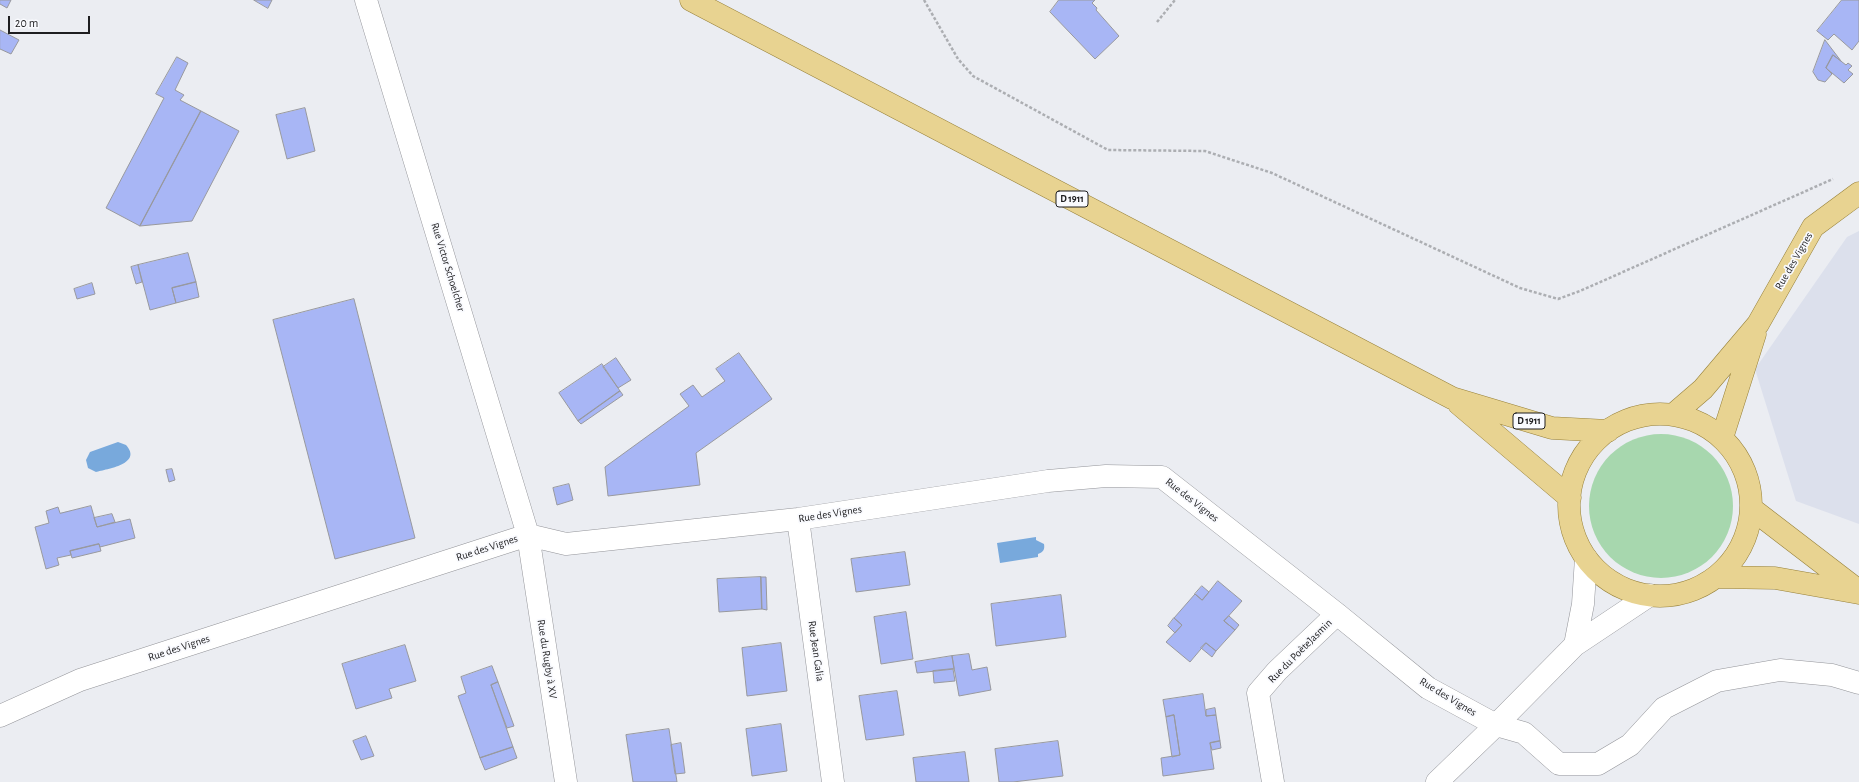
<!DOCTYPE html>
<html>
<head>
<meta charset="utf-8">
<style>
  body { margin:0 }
  #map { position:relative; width:1859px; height:782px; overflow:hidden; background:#ebedf2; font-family:"Alegreya Sans",sans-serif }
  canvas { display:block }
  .scale { position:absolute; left:8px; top:16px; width:82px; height:18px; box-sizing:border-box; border:2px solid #1e1e20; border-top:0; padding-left:5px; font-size:12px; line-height:14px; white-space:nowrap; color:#1e1e20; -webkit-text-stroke:3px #f9fafe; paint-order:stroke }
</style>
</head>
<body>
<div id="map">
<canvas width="1859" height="782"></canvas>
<div class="scale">20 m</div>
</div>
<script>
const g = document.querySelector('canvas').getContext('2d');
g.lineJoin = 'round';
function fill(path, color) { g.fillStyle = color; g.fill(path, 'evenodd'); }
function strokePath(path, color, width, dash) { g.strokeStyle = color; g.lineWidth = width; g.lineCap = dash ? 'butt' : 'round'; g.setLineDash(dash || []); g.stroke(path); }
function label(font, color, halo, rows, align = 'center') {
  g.font = font + ' "Alegreya Sans",sans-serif'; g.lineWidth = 3.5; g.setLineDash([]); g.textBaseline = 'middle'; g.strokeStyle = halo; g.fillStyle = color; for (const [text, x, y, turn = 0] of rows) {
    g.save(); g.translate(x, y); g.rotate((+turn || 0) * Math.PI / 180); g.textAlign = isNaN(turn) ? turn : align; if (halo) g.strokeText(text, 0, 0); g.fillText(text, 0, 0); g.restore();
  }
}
fill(new Path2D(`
  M 1859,231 L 1859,524 L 1796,501 L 1755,369 L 1847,237 Z`), '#dce0ec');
fill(new Path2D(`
  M1589 506a72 72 0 1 1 144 0a72 72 0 1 1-144 0Z`), '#a7d7ae');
fill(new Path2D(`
  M 118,442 L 126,445 C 143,464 107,469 96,472 L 88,468 L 86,460 L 90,452 Z
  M 1036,537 L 1036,540 L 1044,544 C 1045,550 1043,552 1038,554 L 1038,557 L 1000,563 L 997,543 Z`), '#78a9dc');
const building = new Path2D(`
  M 0,0 L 11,0 L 7,8 L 0,4 Z
  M 254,0 L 272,0 L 268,8 Z
  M 1059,0 L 1095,0 L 1092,3 L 1097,8 L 1096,10 L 1119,36 L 1095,59 L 1050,12 Z
  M 1842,0 L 1859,0 L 1859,41 L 1852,50 L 1834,34 L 1828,40 L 1817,31 Z
  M 0,30 L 19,40 L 11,54 L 0,49 Z
  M 1825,40 L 1841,61 L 1833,55 L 1826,68 L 1832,74 L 1825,82 L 1818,80 L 1813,72 Z
  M 1833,55 L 1846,65 L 1848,63 L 1852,66 L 1848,70 L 1853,74 L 1844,83 L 1826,68 Z
  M 177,57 L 188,63 L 175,90 L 184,95 L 180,100 L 201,111 L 140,226 L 106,208 L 164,98 L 156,94 Z
  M 305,108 L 315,151 L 287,159 L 276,115 Z
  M 201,111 L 239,131 L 192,221 L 140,226 Z
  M 188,253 L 196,282 L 172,288 L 176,303 L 150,310 L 138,265 Z
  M 138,265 L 142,282 L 136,284 L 131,267 Z
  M 196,282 L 199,297 L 176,303 L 172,288 Z
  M 92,283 L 95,294 L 77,299 L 74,289 Z
  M 354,299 L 415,538 L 335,559 L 273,320 Z
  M 739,353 L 772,399 L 696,453 L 700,485 L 608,496 L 605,467 L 689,406 L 680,394 L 693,385 L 702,397 L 725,381 L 716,369 Z
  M 616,358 L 631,380 L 618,388 L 603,367 Z
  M 602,364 L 620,391 L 578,421 L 559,393 Z
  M 620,391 L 623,395 L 581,424 L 578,421 Z
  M 172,469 L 175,480 L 169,482 L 166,470 Z
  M 569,484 L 573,500 L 557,505 L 553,488 Z
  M 91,506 L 97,527 L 130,519 L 135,538 L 100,547 L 99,544 L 70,551 L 71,555 L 57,558 L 59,565 L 46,569 L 35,527 L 49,523 L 46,511 L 58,507 L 60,513 Z
  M 112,514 L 115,522 L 97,527 L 94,518 Z
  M 99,544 L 101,551 L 72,558 L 70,551 Z
  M 905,552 L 910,585 L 856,592 L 851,559 Z
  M 761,577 L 766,577 L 767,610 L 762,609 Z
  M 761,577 L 762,609 L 719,612 L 717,579 Z
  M 1218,581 L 1242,601 L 1224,621 L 1235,630 L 1216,651 L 1206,643 L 1190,662 L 1166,642 L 1182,625 L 1174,618 L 1195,594 L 1202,600 Z
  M 1202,586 L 1209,592 L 1202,600 L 1195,594 Z
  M 1061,595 L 1066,637 L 996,646 L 991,604 Z
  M 906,612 L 913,659 L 881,664 L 874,617 Z
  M 1229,616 L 1239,625 L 1235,630 L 1224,621 Z
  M 1174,618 L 1182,625 L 1175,633 L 1168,626 Z
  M 781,643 L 787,691 L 747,696 L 742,648 Z
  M 1206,643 L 1216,651 L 1212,657 L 1201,648 Z
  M 405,645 L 416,681 L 389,689 L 392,698 L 356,709 L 342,664 Z
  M 969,654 L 972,670 L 987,667 L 991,690 L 959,696 L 952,656 Z
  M 952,656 L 954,669 L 917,673 L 915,662 Z
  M 492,666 L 498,682 L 491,685 L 513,747 L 480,758 L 458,696 L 466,693 L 461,677 Z
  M 953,669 L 955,681 L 934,683 L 933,671 Z
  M 498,682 L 514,726 L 507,728 L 491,685 Z
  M 897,691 L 904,735 L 866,740 L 859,696 Z
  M 1203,694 L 1206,716 L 1216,715 L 1220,741 L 1210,743 L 1214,769 L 1163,776 L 1161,758 L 1180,755 L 1174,715 L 1166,717 L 1163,700 Z
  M 1215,708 L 1216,715 L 1206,716 L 1206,710 Z
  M 1174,715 L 1180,755 L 1172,757 L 1166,717 Z
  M 781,724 L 787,771 L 752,776 L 746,729 Z
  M 669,729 L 677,782 L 633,782 L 626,735 Z
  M 366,736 L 374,756 L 361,760 L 353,741 Z
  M 1058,741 L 1063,776 L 1013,782 L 999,782 L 995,749 Z
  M 1220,741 L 1221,748 L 1212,750 L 1210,743 Z
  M 681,743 L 685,773 L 675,774 L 671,745 Z
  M 513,747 L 517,758 L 485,770 L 480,758 Z
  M 965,752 L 969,782 L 916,782 L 913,758 Z`);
fill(building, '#a8b6f5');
strokePath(building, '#98999e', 1);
const minor = new Path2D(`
  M 366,0 L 528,535 L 566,782
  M 798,519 L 833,782
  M 1575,645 L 1583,604 L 1586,558
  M 0,716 L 80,680 L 528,535 L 566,544 L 798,519 L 1048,481 L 1106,476 L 1162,477 L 1337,614 L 1428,688 L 1496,725 L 1575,645 L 1650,595
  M 1273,782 L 1258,693 L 1277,671 L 1337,614
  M 1437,782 L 1496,725 L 1524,733 L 1559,764 L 1598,764 L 1630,745 L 1664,708 L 1717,681 L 1780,670 L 1832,675 L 1859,683`);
const major = new Path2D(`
  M 691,0 L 1452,398 L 1552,428 L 1608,431
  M 1459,404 L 1570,498
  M 1674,414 L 1703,389 L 1758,324 L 1813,227 L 1859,193
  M1569 505a91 91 0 1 1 182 0a91 91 0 1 1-182 0Z
  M 1722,438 L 1755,334
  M 1752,509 L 1859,591
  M 1716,577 L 1775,578 L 1859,593`);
strokePath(minor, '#939499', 23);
strokePath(major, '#97813a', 23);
strokePath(new Path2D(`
  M 924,0 L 958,59 L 973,76 L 1108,150 L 1205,151 L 1272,173 L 1520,288 L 1558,299 L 1580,291 L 1833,179
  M 1157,22 L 1175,0`), '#acaeb2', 2.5, [3, 2]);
strokePath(minor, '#fff', 22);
strokePath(major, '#e8d391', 22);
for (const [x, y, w] of [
  [1072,199,32],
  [1529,421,32]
]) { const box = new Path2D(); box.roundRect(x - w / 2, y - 8, w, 16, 3); g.fillStyle = '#f9fafe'; g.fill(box); strokePath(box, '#1e1e20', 1); }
label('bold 10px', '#1e1e20', null, [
  ["D 1911",1072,199],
  ["D 1911",1529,421]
]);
label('11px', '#1e1e20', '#f9fafe', [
  ["Rue des Vignes",1794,261,-60],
  ["Rue Victor Schoelcher",448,267,73],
  ["Rue des Vignes",1192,500,38],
  ["Rue des Vignes",830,514,-9],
  ["Rue des Vignes",487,548,-18],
  ["Rue des Vignes",179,648,-18],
  ["Rue Jean Galia",816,651,82],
  ["Rue du PoèteJasmin",1300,651,-45],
  ["Rue du Rugby à XV",547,659,81],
  ["Rue des Vignes",1448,697,31]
]);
</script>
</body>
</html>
